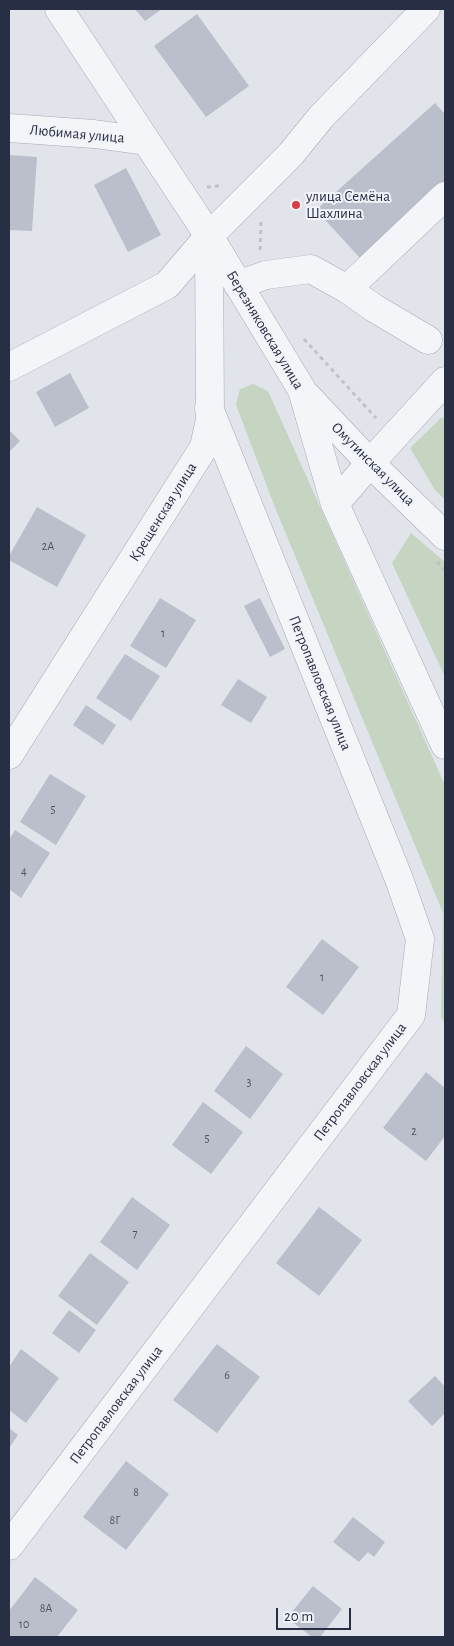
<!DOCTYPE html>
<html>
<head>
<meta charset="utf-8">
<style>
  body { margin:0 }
  #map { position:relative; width:454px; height:1646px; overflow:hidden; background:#e1e4eb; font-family:"Alegreya Sans",sans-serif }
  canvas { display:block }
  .frame { position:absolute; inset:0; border:10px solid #282f44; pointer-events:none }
  .scale { position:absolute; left:276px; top:1608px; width:75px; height:22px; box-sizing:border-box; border:2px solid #282f44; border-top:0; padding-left:6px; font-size:15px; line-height:18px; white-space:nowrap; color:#282f44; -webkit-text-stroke:4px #f1f3f8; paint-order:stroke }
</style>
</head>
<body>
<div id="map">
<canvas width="454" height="1646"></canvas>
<div class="frame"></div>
<div class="scale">20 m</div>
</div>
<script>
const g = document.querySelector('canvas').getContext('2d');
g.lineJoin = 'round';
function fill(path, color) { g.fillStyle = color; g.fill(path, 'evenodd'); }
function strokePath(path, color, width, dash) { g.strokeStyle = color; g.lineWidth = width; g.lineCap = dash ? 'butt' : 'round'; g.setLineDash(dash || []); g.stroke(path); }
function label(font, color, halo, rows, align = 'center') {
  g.font = font + ' "Alegreya Sans",sans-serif'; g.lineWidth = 4; g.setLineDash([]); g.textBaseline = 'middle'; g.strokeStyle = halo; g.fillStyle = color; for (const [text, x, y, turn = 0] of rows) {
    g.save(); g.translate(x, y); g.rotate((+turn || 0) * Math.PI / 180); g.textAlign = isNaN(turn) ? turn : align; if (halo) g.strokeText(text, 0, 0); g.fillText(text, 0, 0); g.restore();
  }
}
fill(new Path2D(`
  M 253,384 L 268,391 L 445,785 L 445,1022 L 441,1018 L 443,913 L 274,505 L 236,405 L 240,389 Z
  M 442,417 L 445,419 L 445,500 L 435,490 L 410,448 Z
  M 411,533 L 445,562 L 445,677 L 392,563 Z`), '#c5d5c2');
fill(new Path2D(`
  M 135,9 L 162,9 L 145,21 Z
  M 197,14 L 249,86 L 206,117 L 154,46 Z
  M 435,103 L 445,114 L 445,182 L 360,258 L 316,210 Z
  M 9,155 L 37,157 L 32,231 L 9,230 Z
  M 126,168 L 161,235 L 128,252 L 94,185 Z
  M 70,373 L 89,408 L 55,427 L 36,392 Z
  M 9,430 L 20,441 L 9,452 Z
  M 37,507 L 86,535 L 57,587 L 9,560 L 9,556 Z
  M 160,598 L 196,620 L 166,668 L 130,646 Z
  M 260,598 L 285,649 L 270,657 L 244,606 Z
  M 125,654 L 160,676 L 131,721 L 96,698 Z
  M 238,679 L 267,697 L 251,723 L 221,705 Z
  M 86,705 L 116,725 L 103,745 L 73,725 Z
  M 50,774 L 86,796 L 56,845 L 20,822 Z
  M 15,830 L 50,853 L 21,898 L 9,889 L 9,840 Z
  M 322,939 L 359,967 L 323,1015 L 286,987 Z
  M 246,1046 L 283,1074 L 250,1119 L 214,1091 Z
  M 426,1072 L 445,1088 L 445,1136 L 426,1161 L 383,1128 Z
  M 203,1102 L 243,1132 L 211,1174 L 172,1145 Z
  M 132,1197 L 170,1225 L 137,1270 L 100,1242 Z
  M 319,1207 L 362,1240 L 319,1296 L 276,1263 Z
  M 90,1253 L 129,1282 L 97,1325 L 58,1296 Z
  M 69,1310 L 96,1330 L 79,1353 L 52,1333 Z
  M 217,1344 L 260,1377 L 217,1433 L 173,1400 Z
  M 21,1349 L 59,1378 L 26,1423 L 9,1410 L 9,1367 Z
  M 435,1376 L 445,1387 L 445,1415 L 444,1414 L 432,1426 L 408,1401 Z
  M 9,1428 L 18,1435 L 9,1448 Z
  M 126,1461 L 169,1494 L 126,1550 L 83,1517 Z
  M 353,1517 L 385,1542 L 374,1557 L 368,1552 L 359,1562 L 333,1542 Z
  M 35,1577 L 78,1610 L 57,1637 L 9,1637 L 9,1611 Z
  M 313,1586 L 342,1609 L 320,1637 L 312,1637 L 287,1618 Z`), '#bbbfcb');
const minor = new Path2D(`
  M 59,9 L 209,236 L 302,390 L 335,504 L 445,745
  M 9,128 L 94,134 L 146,141
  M 238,285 L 266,275 L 311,269 L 347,289 L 374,308 L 428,340
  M 347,289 L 445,196
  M 9,367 L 167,285 L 209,236 L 291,154 L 321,117 L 426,9
  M 306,395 L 370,463 L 445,536
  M 335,504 L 370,463 L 445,381
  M 9,755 L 204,447 L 210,420 L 209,237
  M 9,1546 L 411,1015 L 420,939 L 399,879 L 209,408`);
strokePath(minor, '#a6aab6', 29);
strokePath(new Path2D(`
  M 207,187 L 212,187 L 221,185
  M 260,250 L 261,222
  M 304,339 L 376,418
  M 437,562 L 445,570`), '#bfc2ca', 3, [4, 4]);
strokePath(minor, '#f4f5f9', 28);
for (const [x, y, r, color] of [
  [296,205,5,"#d83f45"]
]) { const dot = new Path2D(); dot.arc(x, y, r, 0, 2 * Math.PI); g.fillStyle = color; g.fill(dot); strokePath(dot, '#f1f3f8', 2); }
label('12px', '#4d5366', null, [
  ["2А",48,546],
  ["1",163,633],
  ["5",53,809],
  ["4",24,871],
  ["1",322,977],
  ["3",249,1082],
  ["2",414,1131],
  ["5",207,1138],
  ["7",135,1233],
  ["6",227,1375],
  ["8",136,1492],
  ["8Г",115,1520],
  ["8А",46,1608],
  ["10",24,1624]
]);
label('15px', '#282f44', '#f1f3f8', [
  ["Любимая улица",77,134,5],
  ["Березняковская улица",265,330,59],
  ["Омутинская улица",373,464,45],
  ["Крещенская улица",163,512,-58],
  ["Петропавловская улица",320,683,68],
  ["Петропавловская улица",360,1082,-53],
  ["Петропавловская улица",116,1405,-53]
]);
label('15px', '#282f44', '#f1f3f8', [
  ["улица Семёна",306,196],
  ["Шахлина",306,213]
], 'left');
</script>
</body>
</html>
